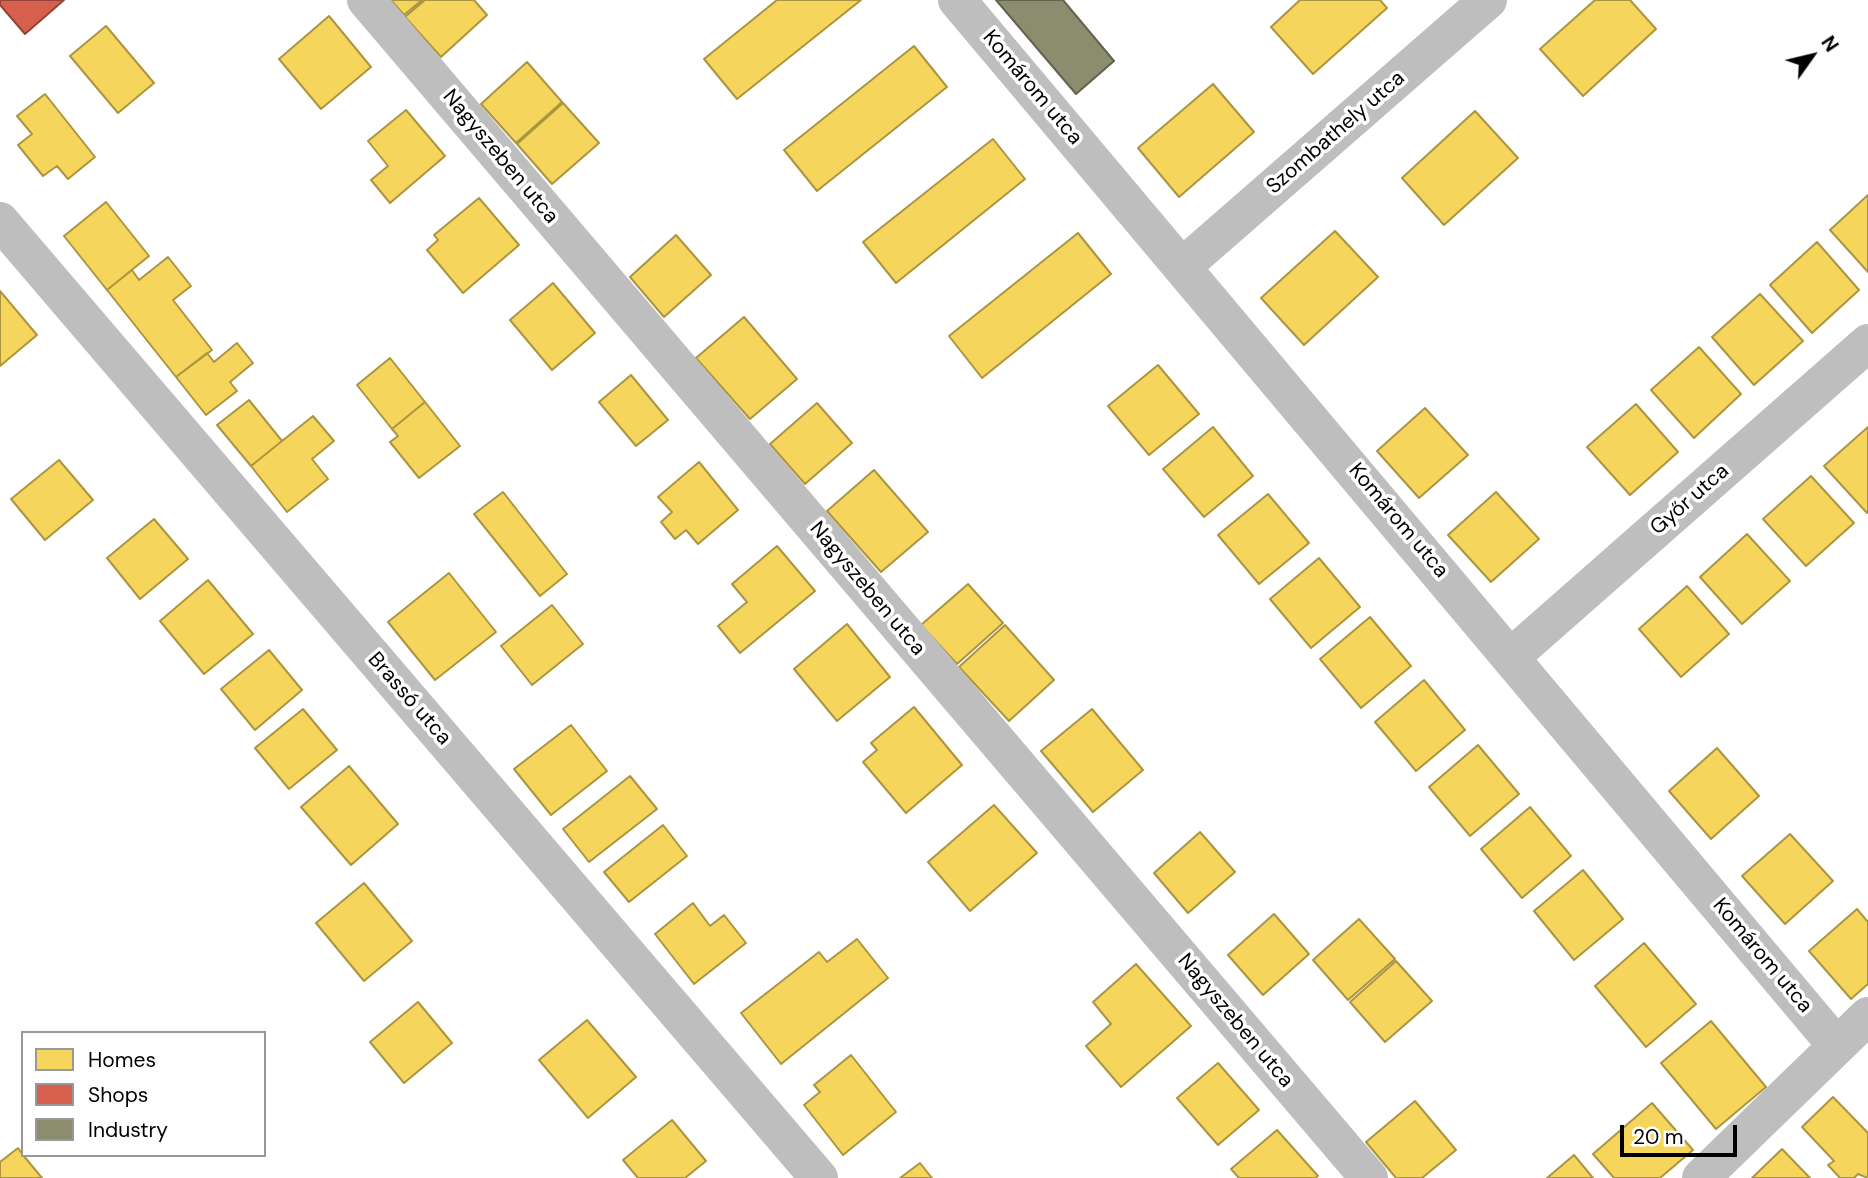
<!DOCTYPE html>
<html>
<head>
<meta charset="utf-8">
<style>
  body { margin:0 }
  #map { position:relative; width:1868px; height:1178px; overflow:hidden; background:#fff; font-family:"DM Sans",sans-serif }
  canvas { display:block }
  .legend { position:absolute; left:21px; top:1031px; width:245px; height:126px; box-sizing:border-box; background:#fff; border:2px solid #999; margin:0; padding:9px 12px; list-style:none; font-size:21px; color:#000 }
  .legend li { display:flex; align-items:center; gap:14px; height:35px }
  .legend b { width:35px; border:2px solid #999 }
  .north { position:absolute; left:1777px; top:21px; width:70px; height:70px; -webkit-text-stroke:5px #fff; paint-order:stroke; rotate:56deg; font-size:19px; font-weight:700; line-height:28px; text-align:center; color:#000 }
  .north::after { content:''; display:block; margin:auto; width:24px; height:32px; background:#000; clip-path:polygon(50% 0,100% 100%,50% 72%,0 100%) }
  .scale { position:absolute; left:1620px; top:1125px; width:117px; height:32px; box-sizing:border-box; border:4px solid #000; border-top:0; padding-left:9px; font-size:21px; line-height:24px; white-space:nowrap; color:#000; -webkit-text-stroke:5px #fff; paint-order:stroke }
</style>
</head>
<body>
<div id="map">
<canvas width="1868" height="1178"></canvas>
<ul class="legend">
<li><b style="height:19px;background:#f6d55c"></b>Homes</li>
<li><b style="height:19px;background:#d6604d"></b>Shops</li>
<li><b style="height:19px;background:#8c8c6e"></b>Industry</li>
</ul>
<div class="north">N</div>
<div class="scale">20 m</div>
</div>
<script>
const g = document.querySelector('canvas').getContext('2d');
g.lineJoin = 'round';
function fill(path, color) { g.fillStyle = color; g.fill(path, 'evenodd'); }
function strokePath(path, color, width, dash) { g.strokeStyle = color; g.lineWidth = width; g.lineCap = dash ? 'butt' : 'round'; g.setLineDash(dash || []); g.stroke(path); }
function label(font, color, halo, rows, align = 'center') {
  g.font = font + ' "DM Sans",sans-serif'; g.lineWidth = 7; g.setLineDash([]); g.textBaseline = 'middle'; g.strokeStyle = halo; g.fillStyle = color; for (const [text, x, y, turn = 0] of rows) {
    g.save(); g.translate(x, y); g.rotate((+turn || 0) * Math.PI / 180); g.textAlign = isNaN(turn) ? turn : align; if (halo) g.strokeText(text, 0, 0); g.fillText(text, 0, 0); g.restore();
  }
}
const homes = new Path2D(`
  M 391,0 L 422,0 L 404,15 Z
  M 425,0 L 474,0 L 487,15 L 441,57 L 405,17 Z
  M 777,0 L 861,0 L 737,99 L 704,59 Z
  M 1300,0 L 1380,0 L 1387,8 L 1313,74 L 1271,27 Z
  M 1595,0 L 1630,0 L 1656,29 L 1583,96 L 1540,49 Z
  M 329,16 L 371,67 L 321,109 L 279,59 Z
  M 106,26 L 154,83 L 118,113 L 70,56 Z
  M 914,46 L 947,87 L 817,191 L 784,150 Z
  M 527,62 L 562,102 L 516,143 L 481,104 Z
  M 1213,84 L 1254,132 L 1179,197 L 1138,148 Z
  M 45,94 L 95,157 L 68,179 L 57,166 L 43,176 L 18,145 L 32,134 L 17,116 Z
  M 563,103 L 599,143 L 552,184 L 517,144 Z
  M 406,110 L 445,156 L 390,203 L 371,180 L 388,166 L 368,141 Z
  M 1475,111 L 1518,158 L 1444,225 L 1402,178 Z
  M 993,139 L 1025,179 L 896,283 L 863,242 Z
  M 1868,195 L 1868,272 L 1830,230 Z
  M 479,198 L 519,245 L 463,293 L 427,250 L 438,240 L 434,235 Z
  M 106,202 L 149,256 L 107,290 L 64,236 Z
  M 1335,231 L 1378,277 L 1304,345 L 1261,298 Z
  M 1078,233 L 1111,274 L 982,378 L 949,336 Z
  M 676,235 L 711,275 L 664,317 L 630,277 Z
  M 1817,242 L 1859,290 L 1812,333 L 1770,285 Z
  M 168,257 L 191,286 L 173,300 L 212,350 L 176,377 L 107,290 L 132,270 L 139,280 Z
  M 553,283 L 595,333 L 552,370 L 510,320 Z
  M 0,291 L 37,335 L 0,366 Z
  M 1760,294 L 1803,341 L 1754,385 L 1712,337 Z
  M 744,317 L 797,379 L 750,419 L 696,358 Z
  M 237,343 L 253,363 L 230,382 L 237,391 L 206,415 L 176,377 L 207,353 L 214,362 Z
  M 1699,347 L 1741,394 L 1694,438 L 1651,390 Z
  M 390,358 L 425,402 L 392,429 L 357,385 Z
  M 1158,365 L 1199,414 L 1149,455 L 1108,406 Z
  M 631,375 L 668,420 L 636,446 L 599,402 Z
  M 249,400 L 282,441 L 251,466 L 217,425 Z
  M 425,402 L 460,446 L 419,478 L 390,442 L 398,436 L 392,429 Z
  M 817,403 L 852,443 L 805,484 L 770,444 Z
  M 1636,404 L 1678,452 L 1630,495 L 1587,447 Z
  M 1425,408 L 1468,455 L 1419,498 L 1377,451 Z
  M 313,416 L 334,441 L 312,459 L 328,479 L 287,512 L 251,466 Z
  M 1213,427 L 1253,476 L 1204,517 L 1163,469 Z
  M 1868,427 L 1868,512 L 1867,513 L 1824,466 Z
  M 59,460 L 93,500 L 45,540 L 11,499 Z
  M 699,462 L 738,510 L 698,544 L 686,530 L 675,539 L 661,522 L 672,512 L 658,497 Z
  M 874,470 L 928,532 L 881,572 L 827,511 Z
  M 1811,476 L 1854,523 L 1806,566 L 1763,519 Z
  M 503,492 L 567,574 L 540,596 L 474,514 Z
  M 1496,492 L 1539,539 L 1491,582 L 1448,535 Z
  M 1268,494 L 1309,543 L 1259,584 L 1218,535 Z
  M 154,519 L 188,559 L 140,599 L 107,558 Z
  M 1747,534 L 1790,581 L 1742,624 L 1700,577 Z
  M 777,546 L 815,591 L 740,653 L 718,626 L 747,602 L 732,584 Z
  M 1319,558 L 1360,607 L 1311,648 L 1270,599 Z
  M 449,573 L 496,632 L 435,680 L 388,622 Z
  M 208,580 L 253,634 L 204,674 L 160,621 Z
  M 968,584 L 1003,623 L 957,664 L 921,625 Z
  M 1687,586 L 1729,634 L 1681,677 L 1639,629 Z
  M 552,605 L 583,644 L 532,685 L 501,646 Z
  M 1370,617 L 1411,666 L 1361,708 L 1320,659 Z
  M 847,624 L 890,677 L 837,721 L 794,669 Z
  M 1005,625 L 1054,680 L 1009,721 L 959,667 Z
  M 269,650 L 302,690 L 255,730 L 221,689 Z
  M 1424,680 L 1465,730 L 1416,771 L 1375,722 Z
  M 914,707 L 962,765 L 906,813 L 863,762 L 877,750 L 871,743 Z
  M 303,709 L 337,750 L 289,789 L 255,748 Z
  M 1092,709 L 1143,770 L 1093,812 L 1041,751 Z
  M 571,725 L 607,771 L 551,815 L 514,769 Z
  M 1478,745 L 1519,794 L 1470,836 L 1429,787 Z
  M 1717,748 L 1759,796 L 1711,839 L 1669,791 Z
  M 349,766 L 398,824 L 351,865 L 301,807 Z
  M 630,776 L 657,809 L 589,862 L 563,829 Z
  M 994,805 L 1037,853 L 970,911 L 928,862 Z
  M 1530,807 L 1571,856 L 1522,898 L 1481,849 Z
  M 663,825 L 687,856 L 629,902 L 604,872 Z
  M 1200,832 L 1235,872 L 1188,913 L 1154,873 Z
  M 1790,834 L 1833,881 L 1785,924 L 1742,876 Z
  M 1583,870 L 1623,919 L 1574,960 L 1534,911 Z
  M 364,883 L 412,941 L 364,981 L 316,923 Z
  M 693,903 L 710,926 L 724,915 L 746,943 L 694,984 L 655,934 Z
  M 1857,909 L 1868,922 L 1868,984 L 1851,999 L 1809,951 Z
  M 1274,914 L 1309,954 L 1263,995 L 1228,955 Z
  M 1359,919 L 1395,959 L 1348,1000 L 1313,960 Z
  M 857,939 L 888,978 L 781,1064 L 741,1013 L 819,952 L 827,962 Z
  M 1644,943 L 1696,1004 L 1646,1047 L 1595,986 Z
  M 1396,961 L 1432,1001 L 1385,1042 L 1350,1002 Z
  M 1136,964 L 1191,1026 L 1121,1087 L 1086,1046 L 1111,1024 L 1093,1002 Z
  M 418,1002 L 452,1043 L 404,1083 L 370,1042 Z
  M 587,1020 L 636,1077 L 588,1118 L 539,1060 Z
  M 1711,1021 L 1766,1087 L 1716,1129 L 1661,1063 Z
  M 851,1055 L 896,1112 L 843,1155 L 804,1105 L 820,1092 L 814,1085 Z
  M 1218,1063 L 1259,1110 L 1218,1145 L 1177,1098 Z
  M 1833,1097 L 1868,1133 L 1868,1178 L 1858,1174 L 1854,1178 L 1840,1178 L 1828,1165 L 1834,1161 L 1802,1127 Z
  M 1415,1101 L 1456,1150 L 1422,1178 L 1396,1178 L 1366,1142 Z
  M 1652,1103 L 1693,1150 L 1660,1178 L 1614,1178 L 1593,1154 Z
  M 672,1120 L 706,1161 L 685,1178 L 638,1178 L 623,1160 Z
  M 1277,1130 L 1318,1176 L 1315,1178 L 1239,1178 L 1231,1169 Z
  M 18,1148 L 23,1155 L 42,1178 L 0,1178 L 0,1162 Z
  M 1782,1149 L 1810,1178 L 1752,1178 Z
  M 1574,1155 L 1593,1178 L 1547,1178 Z
  M 920,1163 L 932,1178 L 900,1178 Z`);
fill(homes, '#f6d55c');
strokePath(homes, '#ac9540', 2);
const shops = new Path2D(`
  M 0,0 L 64,0 L 25,34 L 0,5 Z`);
fill(shops, '#d6604d');
strokePath(shops, '#964336', 2);
const industry = new Path2D(`
  M 996,0 L 1063,0 L 1114,61 L 1076,94 Z`);
fill(industry, '#8c8c6e');
strokePath(industry, '#62624d', 2);
strokePath(new Path2D(`
  M 366,0 L 1369,1178
  M 957,0 L 1836,1045
  M 0,221 L 819,1178
  M 1183,266 L 1488,0
  M 1512,656 L 1868,343
  M 1701,1178 L 1868,1016`), '#bebebe', 38);
label('21px', '#000', '#fff', [
  ["Komárom utca",1032,88,50],
  ["Szombathely utca",1336,133,-41],
  ["Nagyszeben utca",500,157,50],
  ["Győr utca",1690,500,-41],
  ["Komárom utca",1398,521,50],
  ["Nagyszeben utca",867,589,50],
  ["Brassó utca",409,699,49],
  ["Komárom utca",1762,956,50],
  ["Nagyszeben utca",1235,1021,50]
]);
</script>
</body>
</html>
